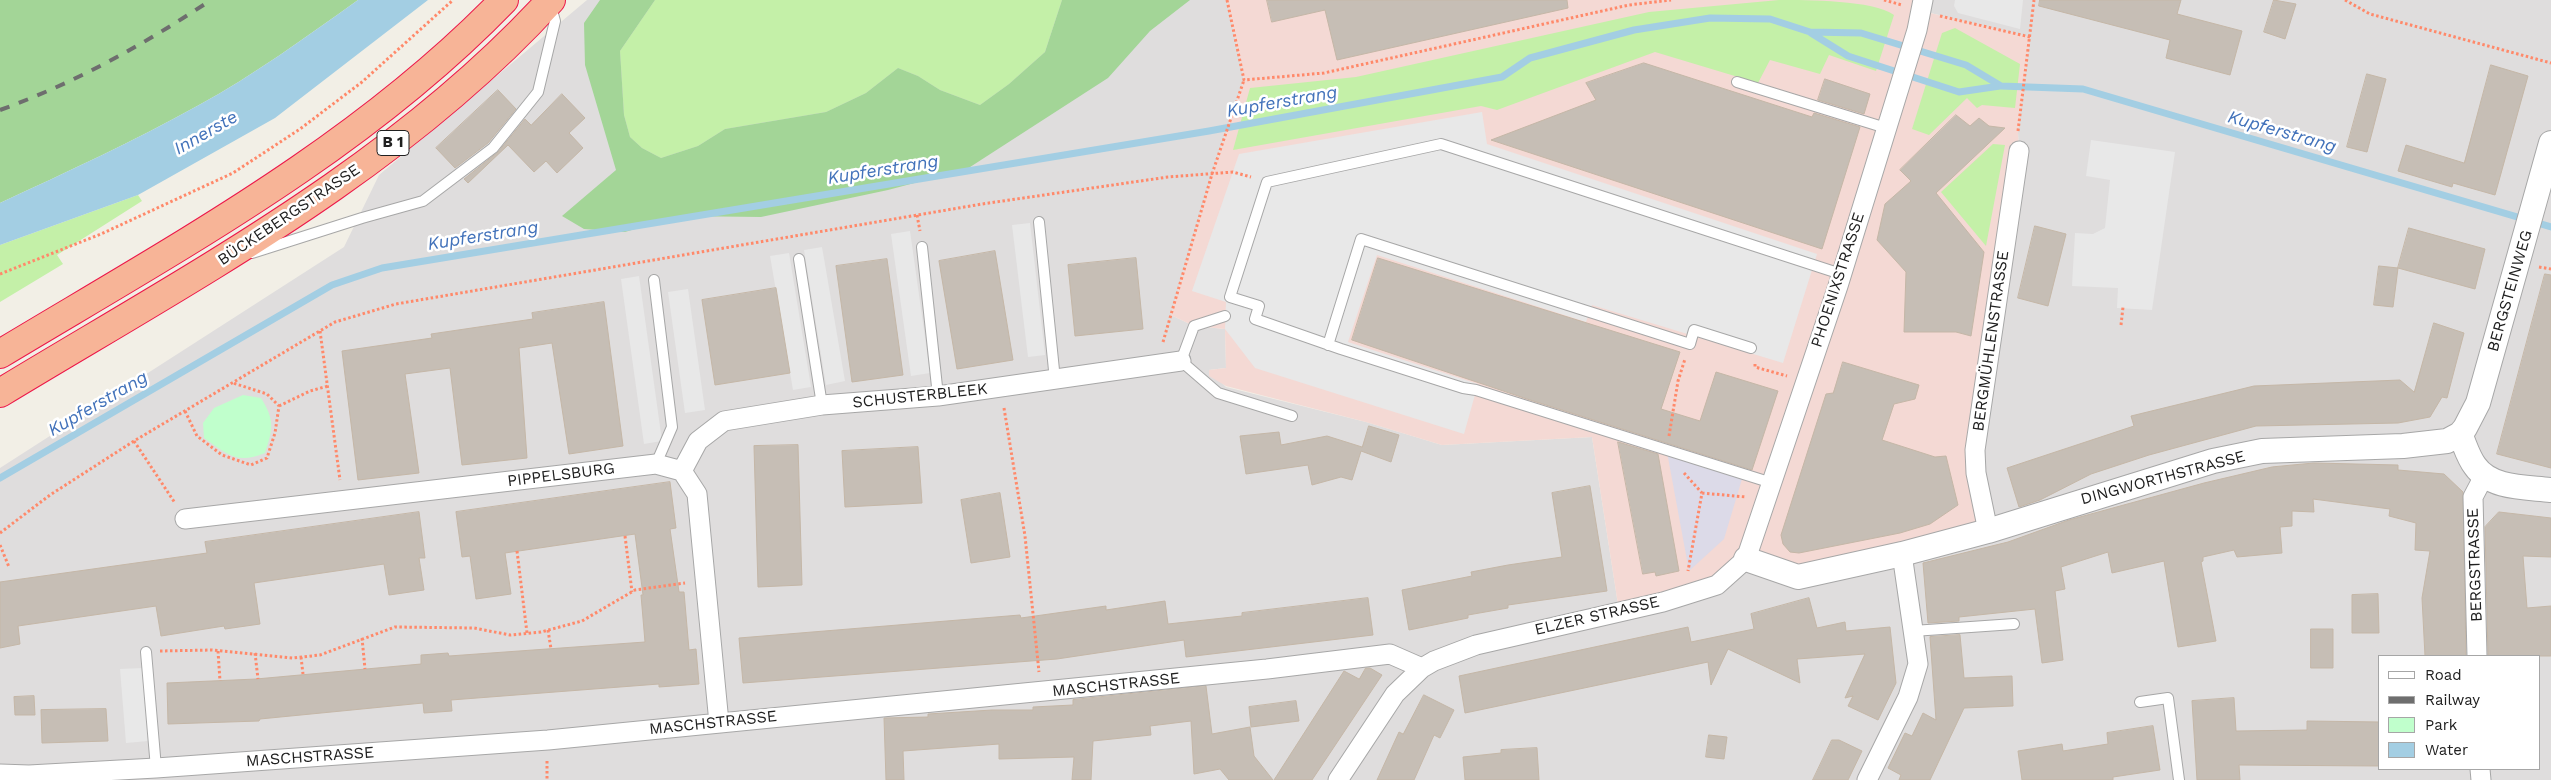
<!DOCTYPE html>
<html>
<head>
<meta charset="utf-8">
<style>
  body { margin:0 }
  #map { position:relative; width:2551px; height:780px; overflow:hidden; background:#f2efe6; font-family:"Work Sans",sans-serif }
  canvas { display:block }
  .legend { position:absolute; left:2378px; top:655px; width:162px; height:115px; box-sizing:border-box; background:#fff; border:1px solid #a6a6a6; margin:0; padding:6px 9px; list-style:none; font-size:15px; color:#202020 }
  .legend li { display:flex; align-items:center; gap:10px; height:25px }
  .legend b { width:25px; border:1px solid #a6a6a6 }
</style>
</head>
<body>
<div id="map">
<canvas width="2551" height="780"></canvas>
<ul class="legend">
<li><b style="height:6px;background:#fff"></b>Road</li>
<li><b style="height:6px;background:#6e6e6e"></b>Railway</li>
<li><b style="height:14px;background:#c0ffcc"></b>Park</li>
<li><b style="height:14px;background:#a3cee3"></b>Water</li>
</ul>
</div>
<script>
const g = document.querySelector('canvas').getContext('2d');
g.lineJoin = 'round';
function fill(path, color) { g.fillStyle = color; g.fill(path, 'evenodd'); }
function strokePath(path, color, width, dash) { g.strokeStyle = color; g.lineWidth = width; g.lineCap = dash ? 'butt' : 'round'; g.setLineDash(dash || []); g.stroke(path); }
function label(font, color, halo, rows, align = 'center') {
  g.font = font + ' "Work Sans",sans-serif'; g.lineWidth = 5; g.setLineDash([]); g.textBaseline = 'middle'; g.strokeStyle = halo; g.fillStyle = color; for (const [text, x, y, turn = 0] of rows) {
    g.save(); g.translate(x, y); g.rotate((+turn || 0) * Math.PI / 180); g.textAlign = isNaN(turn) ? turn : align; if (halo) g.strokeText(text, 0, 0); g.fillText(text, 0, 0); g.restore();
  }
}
fill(new Path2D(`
  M 587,0 L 1227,0 L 1244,80 L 1212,174 L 1171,315 L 1194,326 L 1225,329 L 1226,368 L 1209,370 L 1226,387 L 1366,422 L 1442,445 L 1592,437 L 1619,611 L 1746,559 L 1976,473 L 2019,151 L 2018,133 L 1939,15 L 1922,11 L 1923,0 L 2551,0 L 2551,780 L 0,780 L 0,468 L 344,247 L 379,175 ZM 2380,656 L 2540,656 L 2540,769 L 2380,769 Z`), '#dfdddd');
fill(new Path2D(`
  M 1227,0 L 1923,0 L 1922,11 L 2030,37 L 2018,133 L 2019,151 L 1975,450 L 1988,531 L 1798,577 L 1760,564 L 1717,585 L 1619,611 L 1592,437 L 1442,445 L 1366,422 L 1226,386 L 1209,376 L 1209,370 L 1226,368 L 1225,329 L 1194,326 L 1171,315 L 1212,174 L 1244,80 Z`), '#f4d9d4');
fill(new Path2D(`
  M 655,0 L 1062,0 L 1045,52 L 1009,84 L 980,105 L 940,90 L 918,76 L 898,68 L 866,93 L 826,112 L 725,129 L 698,146 L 661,158 L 642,148 L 630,137 L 624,115 L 620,51 Z
  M 1779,0 C 1808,0 1873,0 1894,15 L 1876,71 L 1829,55 L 1820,74 L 1770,60 L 1758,83 L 1655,52 L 1497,110 L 1481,106 L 1233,150 L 1250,88 L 1356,77 L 1649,12 Z
  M 1955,28 L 2020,64 L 2015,108 L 1982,105 L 1977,108 L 1967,98 L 1929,135 L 1912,129 L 1942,33 Z
  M 1993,144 L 2005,145 L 1986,246 L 1941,192 Z
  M 138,195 L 142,201 L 57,255 L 63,264 L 0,302 L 0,245 Z`), '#c4f0a8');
fill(new Path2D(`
  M 0,0 L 358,0 C 306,37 254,75 199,105 C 134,141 67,172 0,203 Z
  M 600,0 L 655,0 L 620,51 L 624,115 L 630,137 L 642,148 L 661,158 L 698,146 L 725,129 L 826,112 L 866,93 L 898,68 L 918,76 L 940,90 L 980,105 L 1009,84 L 1045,52 L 1062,0 L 1190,0 L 1150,31 L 1108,78 L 967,169 L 888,190 L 761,217 L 678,216 L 625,232 L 584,229 L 562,216 L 616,170 L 585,65 L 584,23 Z`), '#a3d597');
fill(new Path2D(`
  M 243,395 L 261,398 C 275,420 273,429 265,453 C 237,465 227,454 204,438 L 203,423 L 214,408 Z`), '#c0ffcc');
fill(new Path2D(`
  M 1955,0 L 2023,0 L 2020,29 L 1958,13 L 1954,6 Z
  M 1482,112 L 1487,144 L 1817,254 L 1783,363 L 1592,305 L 1586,322 L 1377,255 L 1348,342 L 1478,384 L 1464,434 L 1255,368 L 1225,329 L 1226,302 L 1192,291 L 1239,154 Z
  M 2091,140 L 2175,152 L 2152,310 L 2117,308 L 2118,288 L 2072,286 L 2075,233 L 2093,234 L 2105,228 L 2110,180 L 2086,176 Z
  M 1030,223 L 1045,355 L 1028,357 L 1012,225 Z
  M 910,231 L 930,373 L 911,376 L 891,234 Z
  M 822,247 L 845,381 L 826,385 L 804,250 Z
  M 789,253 L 811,387 L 793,390 L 770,256 Z
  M 639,276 L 662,441 L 644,444 L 621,279 Z
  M 688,289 L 705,410 L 685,413 L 668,292 Z
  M 143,668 L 148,741 L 126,743 L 120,669 Z`), '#e8e8e8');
fill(new Path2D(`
  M 1667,452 L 1742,479 L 1724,539 L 1689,571 Z`), '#dcdae8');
fill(new Path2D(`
  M 358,0 L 428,0 L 275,118 L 138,195 L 0,245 L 0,203 C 67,172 134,141 199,105 C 254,75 306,37 358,0 Z`), '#a3cee3');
strokePath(new Path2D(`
  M 1811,33 L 1848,56 L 1959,92 L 2000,86
  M 0,478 L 332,285 L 382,268 L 1209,131 L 1502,77 L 1530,58 L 1634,30 L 1710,18 L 1770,19 L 1810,32 L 1861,33 L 1966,65 L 2001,86 L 2083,89 L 2551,227`), '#a3cee3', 7);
const building = new Path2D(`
  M 1267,0 L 1567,0 L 1568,8 L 1337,60 L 1325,10 L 1272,22 Z
  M 2040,0 L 2181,0 L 2177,14 L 2242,31 L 2230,75 L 2166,58 L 2170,40 L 2039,6 Z
  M 2274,0 L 2296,4 L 2285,39 L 2264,32 Z
  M 1644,63 L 1812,117 L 1814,113 L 1860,127 L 1822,249 L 1491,140 L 1596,100 L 1586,83 Z
  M 2491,65 L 2528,76 L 2495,195 L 2453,183 L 2452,187 L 2398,171 L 2406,145 L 2464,163 Z
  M 2367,74 L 2386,79 L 2367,152 L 2347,147 Z
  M 1825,79 L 1870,94 L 1864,114 L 1818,100 Z
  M 498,90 L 516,109 L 488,143 L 455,168 L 436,148 Z
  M 562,94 L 585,118 L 569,133 L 583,148 L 557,173 L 546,161 L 534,172 L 508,145 L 468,183 L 464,179 L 498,152 L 525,119 L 531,125 Z
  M 1956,115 L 1970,126 L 1979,118 L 1989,126 L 2005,128 L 1936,193 L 1984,252 L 1971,336 L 1956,332 L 1904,332 L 1906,272 L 1877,240 L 1885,204 L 1911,181 L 1900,170 Z
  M 2035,226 L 2066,234 L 2048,306 L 2018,298 Z
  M 2409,228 L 2485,249 L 2475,289 L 2398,268 Z
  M 995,251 L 1013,360 L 957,369 L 939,261 Z
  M 1136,258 L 1143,329 L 1075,336 L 1068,265 Z
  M 1378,258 L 1680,352 L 1661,409 L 1700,421 L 1716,372 L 1778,391 L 1752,470 L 1527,399 L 1352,340 Z
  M 887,259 L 903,375 L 852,382 L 836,266 Z
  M 2379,266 L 2398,268 L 2393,307 L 2374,305 Z
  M 2545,274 L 2551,275 L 2551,468 L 2497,454 Z
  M 776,288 L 790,373 L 715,385 L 702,300 Z
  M 604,302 L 623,446 L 569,454 L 552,343 L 519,348 L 527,458 L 462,465 L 450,368 L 405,374 L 419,473 L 358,480 L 342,351 L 432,338 L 431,334 L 533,319 L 532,313 Z
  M 2434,323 L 2464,333 L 2447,398 L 2442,397 L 2430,417 L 2398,423 L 2256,426 L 2149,455 L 2091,474 L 2040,500 L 2019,507 L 2007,468 L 2134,426 L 2131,416 L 2254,386 L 2400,380 L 2414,392 Z
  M 1843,362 L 1919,385 L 1915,399 L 1894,404 L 1882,440 L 1935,457 L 1946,456 L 1958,505 L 1930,524 L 1900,533 L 1799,553 L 1790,552 L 1783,544 L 1781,535 L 1826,394 L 1833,393 Z
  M 1369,426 L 1399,435 L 1391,462 L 1361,451 L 1352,480 L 1341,477 L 1312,485 L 1308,465 L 1246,474 L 1240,436 L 1279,432 L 1281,445 L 1327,436 L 1362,447 Z
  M 1618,442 L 1658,454 L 1679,571 L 1656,576 L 1655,572 L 1643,574 Z
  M 798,445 L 802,585 L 758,587 L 754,446 Z
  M 918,447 L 922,503 L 845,507 L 842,451 Z
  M 2314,463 L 2398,465 L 2398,470 L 2444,474 L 2463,492 L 2466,656 L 2425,656 L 2422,598 L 2430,551 L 2415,550 L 2416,523 L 2389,516 L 2390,509 L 2313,499 L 2314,512 L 2292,511 L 2292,526 L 2280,527 L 2282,553 L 2237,557 L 2234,550 L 2203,557 L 2203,561 L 2201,562 L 2216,641 L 2178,647 L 2164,561 L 2112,573 L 2108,552 L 2061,567 L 2065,589 L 2055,591 L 2063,660 L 2042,663 L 2035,609 L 1959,617 L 1959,621 L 1928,623 L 1923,563 L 2008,542 L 2069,520 L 2204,483 L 2272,467 Z
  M 670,482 L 676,528 L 670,529 L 679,592 L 684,592 L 689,650 L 696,649 L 699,684 L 659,687 L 659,684 L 451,700 L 452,711 L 424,713 L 423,703 L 260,719 L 259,721 L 168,724 L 167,683 L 256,679 L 421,664 L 421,655 L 448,653 L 449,656 L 645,642 L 641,595 L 643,595 L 635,534 L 505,553 L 511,594 L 476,599 L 470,556 L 462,557 L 456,512 Z
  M 1590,486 L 1607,591 L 1508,605 L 1508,608 L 1468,615 L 1468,618 L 1409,630 L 1402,590 L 1472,576 L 1471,572 L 1508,565 L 1562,557 L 1552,493 Z
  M 1000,493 L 1010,557 L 971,563 L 961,500 Z
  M 419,512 L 425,558 L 419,558 L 424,590 L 389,595 L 384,564 L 254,583 L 260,624 L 225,629 L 224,626 L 161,636 L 156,606 L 18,626 L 20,644 L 0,648 L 0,582 L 207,553 L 205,542 Z
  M 2499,512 L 2551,518 L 2551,557 L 2523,556 L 2527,608 L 2551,606 L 2551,656 L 2488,656 L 2485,527 Z
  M 2378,594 L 2379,633 L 2352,633 L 2352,595 Z
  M 1368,598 L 1373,635 L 1186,657 L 1184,640 L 1057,659 L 743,683 L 739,638 L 1020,615 L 1021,618 L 1106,606 L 1106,610 L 1165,601 L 1168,624 L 1242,616 L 1242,613 Z
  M 1809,598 L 1817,628 L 1845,622 L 1846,631 L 1890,627 L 1896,683 L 1878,720 L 1848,706 L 1853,696 L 1845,698 L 1865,654 L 1797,659 L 1800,683 L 1728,649 L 1711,685 L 1708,662 L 1465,713 L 1459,676 L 1688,627 L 1691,642 L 1754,629 L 1751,614 Z
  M 2311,629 L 2333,629 L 2333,668 L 2311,668 Z
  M 1960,635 L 1964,678 L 2012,676 L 2013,706 L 1964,708 L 1930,780 L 1899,780 L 1901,775 L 1888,768 L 1905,733 L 1912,736 L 1923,713 L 1936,720 L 1930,637 Z
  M 1366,668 L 1370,668 L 1382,675 L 1312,780 L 1274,780 L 1344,671 L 1359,679 Z
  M 1206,686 L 1212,734 L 1250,727 L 1254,756 L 1273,780 L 1229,780 L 1220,769 L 1194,774 L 1191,721 L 1150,726 L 1151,735 L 1093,741 L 1091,780 L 1072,780 L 1074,757 L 999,759 L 999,744 L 903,751 L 904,780 L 886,780 L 884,718 L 928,717 L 928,714 L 992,710 L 1033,710 L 1033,707 L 1073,705 L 1073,700 Z
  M 1424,695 L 1454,710 L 1440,738 L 1434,735 L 1414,780 L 1377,780 L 1399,732 L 1403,734 Z
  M 34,696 L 35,715 L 15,715 L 14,697 Z
  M 2234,698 L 2236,731 L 2307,730 L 2307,721 L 2380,722 L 2380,766 L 2239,765 L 2240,780 L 2197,780 L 2192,701 Z
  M 1296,701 L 1299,721 L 1251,727 L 1249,707 Z
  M 106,709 L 108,741 L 42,743 L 41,710 Z
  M 2153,726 L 2160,770 L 2113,777 L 2113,780 L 2022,780 L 2018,751 L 2062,744 L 2063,751 L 2108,744 L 2107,733 Z
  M 1709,735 L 1727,737 L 1724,759 L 1706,757 Z
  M 1832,740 L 1839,740 L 1862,751 L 1848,780 L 1813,780 Z
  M 1537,748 L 1539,780 L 1465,780 L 1463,757 L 1501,753 L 1501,750 Z`);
fill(building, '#c6beb5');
strokePath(building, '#c5b7a7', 1);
const service = new Path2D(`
  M 1737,82 L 1886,128
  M 1039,222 L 1055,380
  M 922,247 L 938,396
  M 252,253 L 362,218 L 423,201 L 493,148 L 538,92 L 555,21 L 550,3
  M 799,259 L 822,405
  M 654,280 L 672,427 L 656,464
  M 1225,316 L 1194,326 L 1181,361 L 1218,393 L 1292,416
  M 1328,345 L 1361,239 L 1690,344 L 1694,330 L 1751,348
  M 1772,483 L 1476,390 L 1463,388 L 1341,349 L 1255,319 L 1259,306 L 1230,297 L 1267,182 L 1441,144 L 1841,274
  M 1913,631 L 2014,624
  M 146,652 L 156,768
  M 2140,702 L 2168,698 L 2179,780`);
const minor = new Path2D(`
  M 682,471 L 698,441 L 724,421 L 822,405 L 938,396 L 1181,361
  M 185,519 L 656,464 L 682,471 L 697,494 L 719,723
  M 1988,531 L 1976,473 L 1975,450 L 2019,151
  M 2477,656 L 2473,497 L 2484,476
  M 2480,769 L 2481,780
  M 0,774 L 29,775 L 156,768 L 548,740 L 1267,669 L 1390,654 L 1422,668
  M 1338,780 L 1395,694 L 1422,668 L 1434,661 L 1476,645 L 1663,602 L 1717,585 L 1746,559 L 1838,286 L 1917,30 L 1923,0
  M 1867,780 L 1908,697 L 1918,664 L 1902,554`);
const tertiary = new Path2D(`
  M 2460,434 C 2465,445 2468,457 2475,466 C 2491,489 2526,487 2551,490
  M 1746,559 L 1798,577 L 1902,554 L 1988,531 L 2213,461 L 2262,451 L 2403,446 L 2447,441 L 2460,434 L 2465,428 L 2478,403 L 2551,143`);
const trunk = new Path2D(`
  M 0,354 C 176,248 360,149 504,0
  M 0,393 C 193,276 397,169 551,0`);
strokePath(service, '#a7a7a7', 12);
strokePath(minor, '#a7a7a7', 21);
strokePath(tertiary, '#a7a7a7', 26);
strokePath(trunk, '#ec1749', 30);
strokePath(new Path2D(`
  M 1227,0 L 1244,80 L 1324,73 L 1629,5 L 1671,0
  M 1884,0 L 1902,5
  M 2345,0 L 2370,14 L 2551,63
  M 1940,16 L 2030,37
  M 2018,131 L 2034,0
  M 917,215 L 920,231
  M 2539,267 L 2551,269
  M 0,274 L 101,234 L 233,173 L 300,129 L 362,82 L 453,0
  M 2121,325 L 2123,307
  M 320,331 L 340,480
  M 1163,342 L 1212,174 L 1244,80
  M 1755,364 L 1755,367 L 1787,376
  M 279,406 L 310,391 L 328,386
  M 1004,408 L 1025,536 L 1039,672
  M 185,411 L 197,436 L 222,455 L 251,465 L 267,458 L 275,433 L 279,406 L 267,394 L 233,383
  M 1669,436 L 1678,381 L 1685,359
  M 134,441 L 175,503
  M 1684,473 L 1702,493 L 1688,571
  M 1702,493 L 1746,497
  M 0,533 L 50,495 L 134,441 L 335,322 L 396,304 L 982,204 L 1168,177 L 1233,172 L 1251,177
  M 625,536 L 632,592
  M 0,545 L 9,567
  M 517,551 L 527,633
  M 548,630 L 551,649
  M 362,638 L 365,669
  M 160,651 L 212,650 L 293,658 L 320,655 L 395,627 L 474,628 L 510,635 L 541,632 L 582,621 L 635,590 L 685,583
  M 218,651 L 220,681
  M 255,653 L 258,679
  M 301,657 L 303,674
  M 547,761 L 547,780`), '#ff896a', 3, [2.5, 2.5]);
strokePath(service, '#fff', 10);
strokePath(minor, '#fff', 19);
strokePath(tertiary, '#fff', 24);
strokePath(trunk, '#f7b497', 28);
strokePath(new Path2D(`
  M 0,110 C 77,82 143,45 211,0`), '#6e6e6e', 4, [10, 10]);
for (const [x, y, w] of [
  [393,143,32]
]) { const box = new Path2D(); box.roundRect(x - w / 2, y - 12.5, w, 25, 4); g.fillStyle = '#fff'; g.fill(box); strokePath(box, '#202020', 1); }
label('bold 15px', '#202020', null, [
  ["B 1",393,143]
]);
label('16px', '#202020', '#fff', [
  ["BÜCKEBERGSTRASSE",289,215,-34],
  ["PHOENIXSTRASSE",1838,280,-72],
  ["BERGSTEINWEG",2510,291,-74],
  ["BERGMÜHLENSTRASSE",1991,341,-82],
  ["SCHUSTERBLEEK",920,396,-6],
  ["PIPPELSBURG",561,475,-7],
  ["DINGWORTHSTRASSE",2163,478,-15],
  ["BERGSTRASSE",2475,565,-92],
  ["ELZER STRASSE",1597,616,-13],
  ["MASCHSTRASSE",1116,685,-6],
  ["MASCHSTRASSE",713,723,-6],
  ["MASCHSTRASSE",310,757,-4]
]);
label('italic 18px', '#4272ba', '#fff', [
  ["Kupferstrang",1282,102,-10],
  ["Kupferstrang",2282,132,16],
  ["Innerste",206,133,-30],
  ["Kupferstrang",883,170,-9],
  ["Kupferstrang",483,236,-9],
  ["Kupferstrang",98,404,-30]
]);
</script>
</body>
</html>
